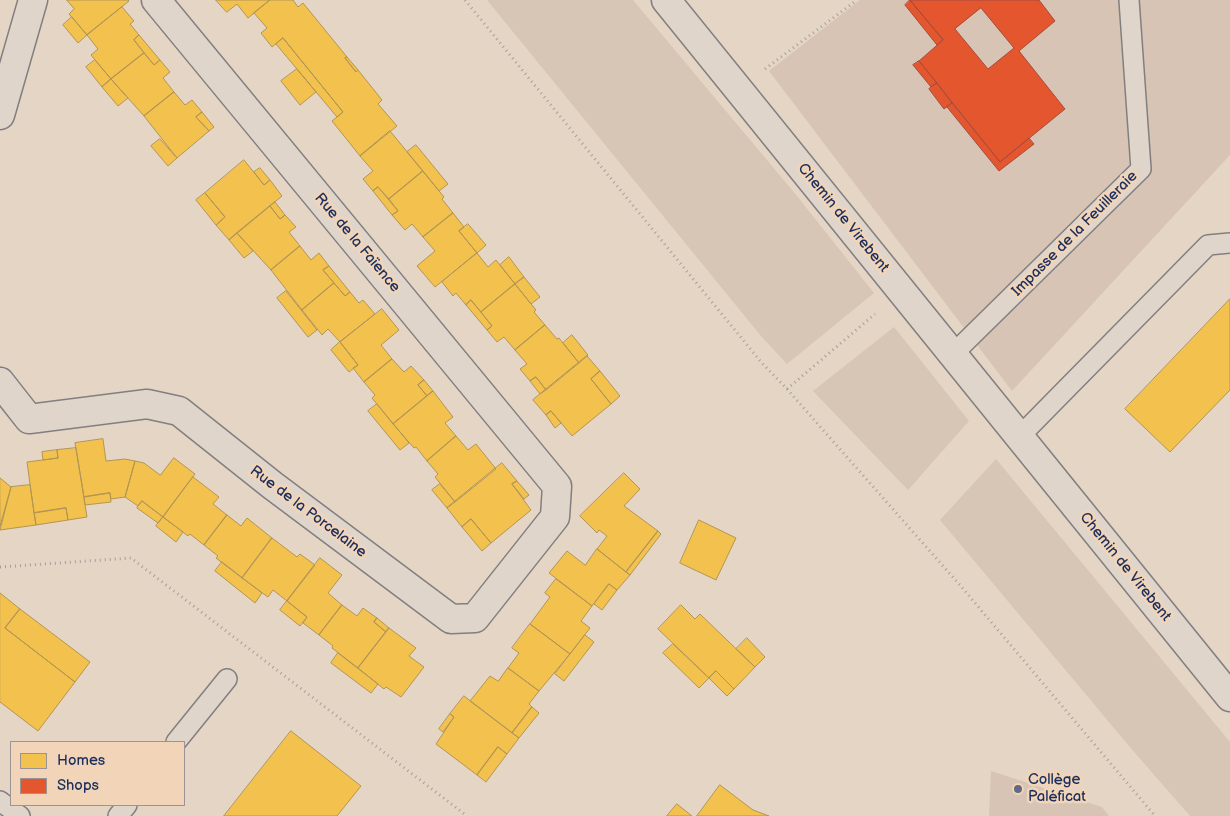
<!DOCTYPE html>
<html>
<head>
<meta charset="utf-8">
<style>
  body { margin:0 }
  #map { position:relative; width:1230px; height:816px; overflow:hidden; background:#e5d5c5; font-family:"Balsamiq Sans",sans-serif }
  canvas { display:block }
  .legend { position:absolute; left:10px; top:741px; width:175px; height:65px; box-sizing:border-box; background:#f2d5b8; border:1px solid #9c9394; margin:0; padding:6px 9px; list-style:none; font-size:15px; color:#1b2f5e }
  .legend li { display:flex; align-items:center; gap:10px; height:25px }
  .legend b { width:25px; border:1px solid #9c9394 }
</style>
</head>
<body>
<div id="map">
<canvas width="1230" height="816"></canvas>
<ul class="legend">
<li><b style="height:14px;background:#f2c14e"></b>Homes</li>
<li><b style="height:14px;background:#e4572e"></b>Shops</li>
</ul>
</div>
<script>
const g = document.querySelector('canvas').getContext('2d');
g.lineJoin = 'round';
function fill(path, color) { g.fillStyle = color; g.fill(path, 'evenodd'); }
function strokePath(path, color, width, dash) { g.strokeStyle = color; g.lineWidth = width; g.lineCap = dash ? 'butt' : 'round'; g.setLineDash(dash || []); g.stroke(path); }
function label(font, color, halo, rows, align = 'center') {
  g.font = font + ' "Balsamiq Sans",sans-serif'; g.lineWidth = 5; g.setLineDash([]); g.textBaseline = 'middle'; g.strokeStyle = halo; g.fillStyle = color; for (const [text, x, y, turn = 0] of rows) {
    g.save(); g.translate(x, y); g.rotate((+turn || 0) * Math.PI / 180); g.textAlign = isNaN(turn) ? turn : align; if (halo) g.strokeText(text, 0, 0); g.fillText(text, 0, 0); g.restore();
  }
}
fill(new Path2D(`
  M 860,0 L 1230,0 L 1230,155 L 1012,391 L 769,71 Z
  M 991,771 L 1102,807 L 1109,816 L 989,816 Z`), '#d7c4b4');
fill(new Path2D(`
  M 487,0 L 633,0 L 797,196 L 874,293 L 787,364 L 761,336 Z
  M 894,327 L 969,421 L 908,490 L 813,391 Z
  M 996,459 L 1230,742 L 1230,816 L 1190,816 L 1129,746 L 940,520 Z`), '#d7c5b5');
const homes = new Path2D(`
  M 67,0 L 128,0 L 129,1 L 87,35 L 69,14 L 74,9 Z
  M 216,0 L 270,0 L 248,18 L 237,4 L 227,12 Z
  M 270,0 L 293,0 L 298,7 L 303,3 L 347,57 L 345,58 L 356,72 L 358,70 L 382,100 L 378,104 L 397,126 L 360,156 L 332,121 L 343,112 L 283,38 L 272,47 L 261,33 L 267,28 L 254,13 Z
  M 122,7 L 134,21 L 130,24 L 139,35 L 134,40 L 144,53 L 111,79 L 91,55 L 98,49 L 87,35 Z
  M 72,17 L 87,35 L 78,43 L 63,25 Z
  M 139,35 L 160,60 L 154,65 L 134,40 Z
  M 283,38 L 343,112 L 337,117 L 276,44 Z
  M 144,53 L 154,65 L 160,60 L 170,72 L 163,78 L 174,92 L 144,116 L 111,79 Z
  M 347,57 L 358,70 L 356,72 L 345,58 Z
  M 95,60 L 111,79 L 102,87 L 86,67 Z
  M 297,69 L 316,92 L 300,105 L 281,81 Z
  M 111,79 L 128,98 L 118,106 L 102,87 Z
  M 174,92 L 185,105 L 192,100 L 202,112 L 196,117 L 209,131 L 177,158 L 144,116 Z
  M 202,112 L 214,127 L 209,131 L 196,117 Z
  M 390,131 L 423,171 L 389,199 L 378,187 L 373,191 L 363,179 L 373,171 L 360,156 Z
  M 160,139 L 177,158 L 168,166 L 151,146 Z
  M 416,145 L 448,184 L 439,191 L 407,152 Z
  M 244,160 L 264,185 L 270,180 L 282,196 L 229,240 L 216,225 L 225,217 L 205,193 Z
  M 260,168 L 270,180 L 264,185 L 254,172 Z
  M 423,171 L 444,197 L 442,199 L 453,213 L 423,237 L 412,224 L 405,230 L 392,215 L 398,211 L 389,199 Z
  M 378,187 L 398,211 L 392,215 L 373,191 Z
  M 205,193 L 225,217 L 216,225 L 196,200 Z
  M 275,202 L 285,215 L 280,219 L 270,206 Z
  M 270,206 L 280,219 L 285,215 L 296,227 L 289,232 L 300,246 L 271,270 L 237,233 Z
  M 453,213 L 464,227 L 459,231 L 477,253 L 435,287 L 417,266 L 435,251 L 423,237 Z
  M 468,224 L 486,245 L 477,253 L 459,231 Z
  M 237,233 L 253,251 L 244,258 L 229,240 Z
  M 300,246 L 311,260 L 319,253 L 329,266 L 323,270 L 334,283 L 302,310 L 271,270 Z
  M 477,253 L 488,267 L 496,260 L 515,284 L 481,312 L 471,300 L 466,305 L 456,293 L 453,296 L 442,282 Z
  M 509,257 L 524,277 L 515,284 L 500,265 Z
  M 329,266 L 350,292 L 345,296 L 323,270 Z
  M 524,277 L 540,297 L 531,304 L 515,284 Z
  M 334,283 L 345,296 L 350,292 L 359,303 L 363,300 L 375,314 L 340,342 L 328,329 L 322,335 L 302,310 Z
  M 515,284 L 536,310 L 534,312 L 545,325 L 515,350 L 504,337 L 497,342 L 487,330 L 492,326 L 481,312 Z
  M 286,291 L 317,330 L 308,337 L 277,298 Z
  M 1230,299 L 1230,390 L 1170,452 L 1125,409 Z
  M 471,300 L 492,326 L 487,330 L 466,305 Z
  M 382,309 L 399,330 L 381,345 L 392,359 L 364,382 L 353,368 L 358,365 L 340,342 Z
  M 545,325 L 557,339 L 559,338 L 579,363 L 546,390 L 536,377 L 530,381 L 520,369 L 527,364 L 515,350 Z
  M 572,335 L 588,355 L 579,363 L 563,343 Z
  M 340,342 L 358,365 L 349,372 L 331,350 Z
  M 587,356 L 600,371 L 591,379 L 611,404 L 572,436 L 551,411 L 546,415 L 533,400 Z
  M 392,359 L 404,372 L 411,366 L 424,380 L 418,385 L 427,396 L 393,424 L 372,398 L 375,395 L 364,382 Z
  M 600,371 L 620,396 L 611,404 L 591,379 Z
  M 536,377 L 546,390 L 540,394 L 530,381 Z
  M 424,380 L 433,391 L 427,396 L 418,385 Z
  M 433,391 L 453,417 L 445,423 L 456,436 L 427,461 L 416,447 L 414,448 L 393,424 Z
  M 377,404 L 409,443 L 400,450 L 368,411 Z
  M 551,411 L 561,423 L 555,428 L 546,415 Z
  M 456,436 L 468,450 L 476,444 L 496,469 L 455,502 L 435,477 L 438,474 L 427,461 Z
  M 103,439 L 106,461 L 125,459 L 135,461 L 125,497 L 111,499 L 110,493 L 84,497 L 75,443 Z
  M 76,448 L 87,517 L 68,520 L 66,508 L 34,513 L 27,462 L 58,458 L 57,450 Z
  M 57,450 L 58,458 L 43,460 L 42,452 Z
  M 174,458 L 195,474 L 163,517 L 142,501 L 138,506 L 125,497 L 135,461 L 144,463 L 160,475 Z
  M 502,463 L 517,481 L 512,484 L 531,510 L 491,543 L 471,519 L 462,527 L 447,508 Z
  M 624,473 L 640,489 L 624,506 L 658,531 L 626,572 L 597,549 L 607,536 L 599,530 L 597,533 L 580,516 Z
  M 193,477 L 219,497 L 213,504 L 227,515 L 204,545 L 190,534 L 188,536 L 163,517 Z
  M 0,478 L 11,487 L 0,526 Z
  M 517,481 L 529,495 L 524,499 L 512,484 Z
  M 440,484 L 455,502 L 447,508 L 432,490 Z
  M 30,485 L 36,525 L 0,530 L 11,487 Z
  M 110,493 L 111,502 L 85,505 L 84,497 Z
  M 142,501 L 163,517 L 158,523 L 137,508 Z
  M 66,508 L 68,520 L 36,525 L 34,513 Z
  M 227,515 L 241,526 L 247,518 L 272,538 L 242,578 L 216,558 L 218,556 L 204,545 Z
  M 163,517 L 183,532 L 176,542 L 156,526 Z
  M 471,519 L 491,543 L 482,551 L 462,527 Z
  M 699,520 L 736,538 L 716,580 L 680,563 Z
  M 658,531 L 661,534 L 630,575 L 626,572 Z
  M 272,538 L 297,557 L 300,554 L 315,565 L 287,601 L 273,590 L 268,597 L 242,578 Z
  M 597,549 L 630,575 L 617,590 L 609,584 L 592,606 L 549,573 L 567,551 L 585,565 Z
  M 320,558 L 342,575 L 328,593 L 342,605 L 319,635 L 303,623 L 307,617 L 287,601 Z
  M 222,562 L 262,593 L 255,603 L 215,571 Z
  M 556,579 L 592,606 L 581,621 L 590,628 L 570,654 L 530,624 L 550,597 L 545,593 Z
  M 609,584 L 617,590 L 602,610 L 594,604 Z
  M 0,593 L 20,609 L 5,628 L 75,682 L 38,731 L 0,702 Z
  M 287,601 L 307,617 L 300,626 L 280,610 Z
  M 342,605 L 357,616 L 363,608 L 377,618 L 374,622 L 386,632 L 358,668 L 332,648 L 333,646 L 319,635 Z
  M 681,605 L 695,619 L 700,614 L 755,667 L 734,689 L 716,671 L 709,678 L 658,629 Z
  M 20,609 L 90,662 L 75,682 L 5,628 Z
  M 377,618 L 389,628 L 386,632 L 374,622 Z
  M 530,624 L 570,654 L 539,691 L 508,668 L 519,653 L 512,648 Z
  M 389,628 L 416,648 L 409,656 L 424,667 L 401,697 L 386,687 L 384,689 L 358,668 Z
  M 585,635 L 594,642 L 564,681 L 555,674 Z
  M 747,638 L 765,657 L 755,667 L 736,649 Z
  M 673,644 L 709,678 L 699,688 L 663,653 Z
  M 338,653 L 378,684 L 371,693 L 331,663 Z
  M 508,668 L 539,691 L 529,704 L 532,707 L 512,733 L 470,701 L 490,676 L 498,681 Z
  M 716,671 L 734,689 L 727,696 L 709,678 Z
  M 464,696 L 519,738 L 507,754 L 498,747 L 477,775 L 436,744 L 454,717 L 450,714 Z
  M 532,707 L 539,713 L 519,738 L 512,733 Z
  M 450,714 L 454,717 L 443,732 L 439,729 Z
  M 291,731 L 361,786 L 337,816 L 224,816 Z
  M 498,747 L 507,754 L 486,782 L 477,775 Z
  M 720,785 L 753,810 L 769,816 L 697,816 Z
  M 677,804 L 692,816 L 667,816 Z`);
fill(homes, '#f2c14e');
strokePath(homes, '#b29553', 1);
const shops = new Path2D(`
  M 910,0 L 1039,0 L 1055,21 L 1019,51 L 1065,109 L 1000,162 L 919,61 L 943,40 ZM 981,8 L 1014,48 L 988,69 L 955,29 Z
  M 910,0 L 943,40 L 937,45 L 905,5 Z
  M 919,61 L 937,83 L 931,87 L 913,65 Z
  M 937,83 L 952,103 L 944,109 L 929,89 Z
  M 952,103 L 1000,162 L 1029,138 L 1034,144 L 999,171 L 947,107 Z`);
fill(shops, '#e4572e');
strokePath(shops, '#a84b3c', 1);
const lane = new Path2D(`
  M 952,355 L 1141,169 L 1129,0
  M 1019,437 L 1208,245 L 1230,243
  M 176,742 L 227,679
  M 0,801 L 20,816
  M 118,816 L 127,805`);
const street = new Path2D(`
  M 0,115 L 33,0
  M 0,382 L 29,419 L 147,404 L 179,411 L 272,485 L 451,619 L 475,618 L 555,517 L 557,486 L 156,0`);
const secondary = new Path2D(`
  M 666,0 L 1230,697`);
strokePath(lane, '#827f80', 22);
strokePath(street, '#827f80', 31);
strokePath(secondary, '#827f80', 31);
strokePath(new Path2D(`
  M 465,0 L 761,362 L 787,389 L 959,584 L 1155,816
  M 765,69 L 857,0
  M 787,389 L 875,314
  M 0,567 L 131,558 L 467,816`), '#a49f9d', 3, [1, 4]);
strokePath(lane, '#e0d5ca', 19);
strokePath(street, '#e0d5ca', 28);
strokePath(secondary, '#e0d5ca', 28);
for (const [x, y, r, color] of [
  [1018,789,5,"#626982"]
]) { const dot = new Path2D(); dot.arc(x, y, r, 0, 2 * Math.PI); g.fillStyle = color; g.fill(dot); strokePath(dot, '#f2d5b8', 2); }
label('15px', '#1b2f5e', '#f2d5b8', [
  ["Chemin de Virebent",843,218,51],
  ["Impasse de la Feuilleraie",1075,234,-45],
  ["Rue de la Faïence",357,243,50],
  ["Rue de la Porcelaine",308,512,37],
  ["Chemin de Virebent",1125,567,51]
]);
label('15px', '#1b2f5e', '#f2d5b8', [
  ["Collège",1028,780],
  ["Paléficat",1028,797]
], 'left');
</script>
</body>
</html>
